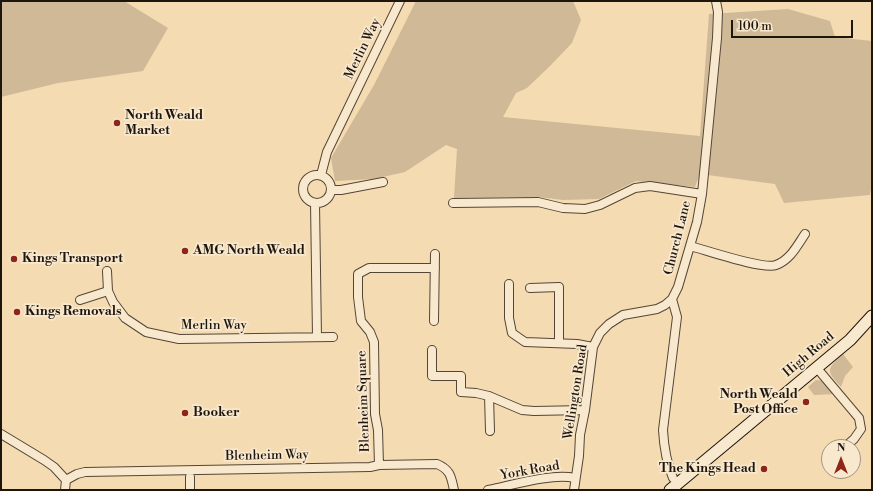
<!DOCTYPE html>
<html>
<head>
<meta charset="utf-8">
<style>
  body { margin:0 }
  #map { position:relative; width:873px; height:491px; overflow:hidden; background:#f4dbb2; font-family:"Libre Bodoni",serif }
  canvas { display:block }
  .frame { position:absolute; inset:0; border:2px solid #1e150d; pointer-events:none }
  .north { position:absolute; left:821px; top:439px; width:40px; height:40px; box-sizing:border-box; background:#f8e8cd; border:1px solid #a19480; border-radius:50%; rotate:0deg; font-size:11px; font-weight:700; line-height:16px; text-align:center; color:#1e150d }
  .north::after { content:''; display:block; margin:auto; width:14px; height:18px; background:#8f2418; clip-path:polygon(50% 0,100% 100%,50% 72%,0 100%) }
  .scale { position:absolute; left:731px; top:20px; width:122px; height:18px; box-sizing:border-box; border:2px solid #1e150d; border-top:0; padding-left:5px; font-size:12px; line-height:14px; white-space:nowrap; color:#1e150d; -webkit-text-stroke:3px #f8e8cd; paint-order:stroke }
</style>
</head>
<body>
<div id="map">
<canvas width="873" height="491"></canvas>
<div class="frame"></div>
<div class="north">N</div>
<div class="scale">100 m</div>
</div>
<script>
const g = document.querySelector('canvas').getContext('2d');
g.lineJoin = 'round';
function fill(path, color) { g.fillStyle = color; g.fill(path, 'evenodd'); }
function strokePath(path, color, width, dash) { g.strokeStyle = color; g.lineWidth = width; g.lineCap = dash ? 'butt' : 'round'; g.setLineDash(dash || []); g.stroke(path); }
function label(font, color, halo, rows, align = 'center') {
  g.font = font + ' "Libre Bodoni",serif'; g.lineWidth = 3.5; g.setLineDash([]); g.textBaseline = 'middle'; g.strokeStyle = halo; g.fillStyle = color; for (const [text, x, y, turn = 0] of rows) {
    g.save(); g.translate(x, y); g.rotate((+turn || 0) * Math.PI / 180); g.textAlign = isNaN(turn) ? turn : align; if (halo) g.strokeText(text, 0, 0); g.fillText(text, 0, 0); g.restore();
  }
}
fill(new Path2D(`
  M 1,1 L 124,1 L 168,28 L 143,71 L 58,83 L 1,97 Z
  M 416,1 L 573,1 L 581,20 L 572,43 L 551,65 L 527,88 L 516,93 L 503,117 L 700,136 L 709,14 L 788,9 L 830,21 L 835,37 L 872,41 L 872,182 L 870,195 L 784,203 L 775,184 L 700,174 L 695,187 L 636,181 L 599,199 L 563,200 L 539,197 L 454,198 L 457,149 L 446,145 L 405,172 L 374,179 L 335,181 L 331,158 L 374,85 Z
  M 843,354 L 853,367 L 845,376 L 841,387 C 826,370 826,370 843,354 Z
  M 816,380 L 823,381 L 835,394 L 814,395 L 808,387 Z`), '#d0b996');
const minor = new Path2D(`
  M303 189a14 14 0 1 1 28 0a14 14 0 1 1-28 0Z
  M 321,175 L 327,152 L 400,1
  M 331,190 L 341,190 L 383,182
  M 315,203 L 317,337
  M 453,203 L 538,202 L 563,208 L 585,209 L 600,205 L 635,188 L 650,186 L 702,194
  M 690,246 C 706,250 763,270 776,265 C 790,260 797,246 805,234
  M 107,271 L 108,291 L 113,302 L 125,318 L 146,332 L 179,339 L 333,337
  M 509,284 L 509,318 L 512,333 L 525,342 L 577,344 L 593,347
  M 530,288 L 559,287 L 559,343
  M 672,299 L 677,317 L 663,430 C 664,448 666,462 673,478
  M 80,300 L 108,291
  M 434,321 L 435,254
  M 432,350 L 432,376 L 461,376 L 461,392 L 476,393 L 489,396 L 522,410 L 534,411 L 585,410
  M 816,367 L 859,418 L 861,429 L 854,439 L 845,447
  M 489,396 L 490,431
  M 1,434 L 44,460 L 54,467 L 66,480 L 65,490
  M 379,465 L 378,430 L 375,414 L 374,342 L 370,332 L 361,321 L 358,297 L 358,274 L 369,268 L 435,268
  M 66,480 L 77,474 L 85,472 L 370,467 L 379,465 L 437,464 C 451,470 451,477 454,490
  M 190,490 L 190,477
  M 488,490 C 513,485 551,473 575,478
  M 574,490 L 579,456 L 580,435 L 585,410 L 593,347 L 600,333 L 609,324 L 623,315 L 657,309 L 665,305 L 672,299 L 678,287 L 697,222 L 702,194 L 717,38 L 718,12 L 716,1`);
const secondary = new Path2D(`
  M 670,490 L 850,340 L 872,316`);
strokePath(minor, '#544636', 10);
strokePath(secondary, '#1e150d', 13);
strokePath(minor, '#f8e8cd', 8);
strokePath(secondary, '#f8e8cd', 11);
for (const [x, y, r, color] of [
  [117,123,4,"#8f2418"],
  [185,251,4,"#8f2418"],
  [14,259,4,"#8f2418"],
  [17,312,4,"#8f2418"],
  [806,402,4,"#8f2418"],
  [185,413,4,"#8f2418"],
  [764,469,4,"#8f2418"]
]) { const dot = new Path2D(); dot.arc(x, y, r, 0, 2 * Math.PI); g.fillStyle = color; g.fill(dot); strokePath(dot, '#f8e8cd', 1.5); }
label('13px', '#1e150d', '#f8e8cd', [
  ["Merlin Way",363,49,-64],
  ["Church Lane",678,238,-76],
  ["Merlin Way",214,326],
  ["High Road",809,355,-40],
  ["Wellington Road",576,392,-81],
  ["Blenheim Square",364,401,-92],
  ["Blenheim Way",267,456,-1],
  ["York Road",530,471,-10]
]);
label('bold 13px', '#1e150d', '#f8e8cd', [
  ["North Weald",125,116],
  ["Market",125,131],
  ["AMG North Weald",193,251],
  ["Kings Transport",22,259],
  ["Kings Removals",25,312],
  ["North Weald",798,395,"right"],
  ["Post Office",798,410,"right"],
  ["Booker",193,413],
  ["The Kings Head",756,469,"right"]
], 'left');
</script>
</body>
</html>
